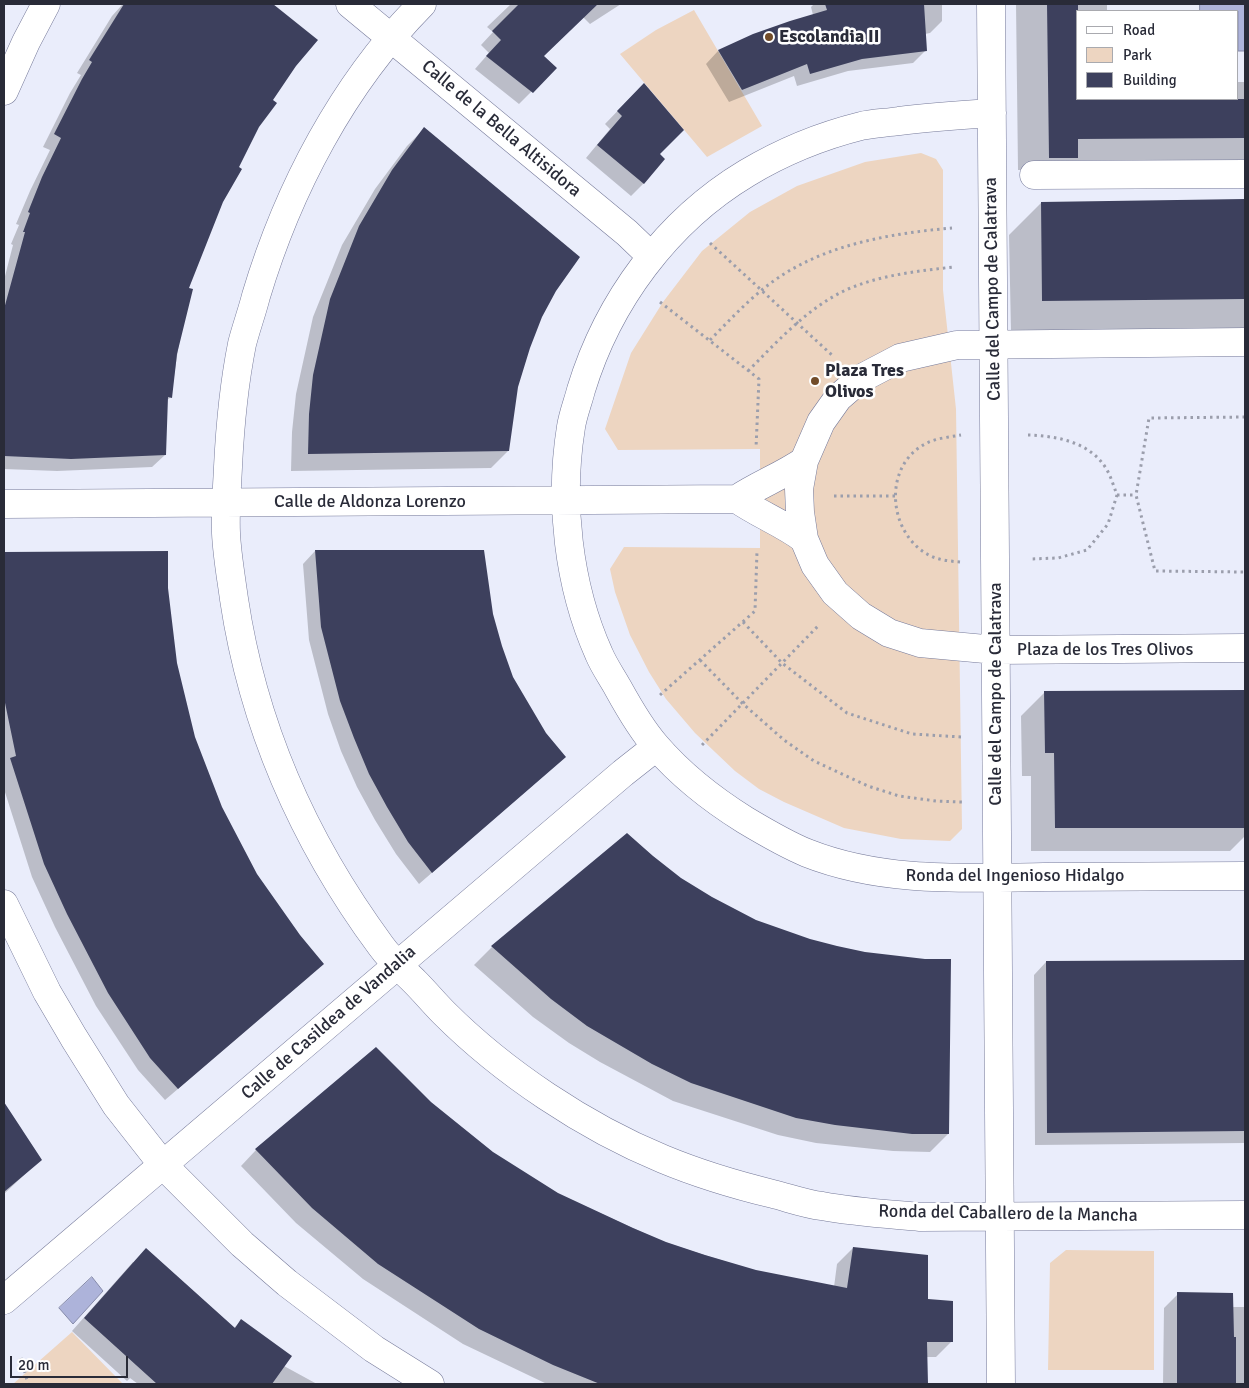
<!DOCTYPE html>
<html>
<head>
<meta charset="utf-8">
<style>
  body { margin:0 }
  #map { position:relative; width:1249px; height:1388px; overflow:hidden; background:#eaedfb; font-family:Signika,sans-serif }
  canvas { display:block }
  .frame { position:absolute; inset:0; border:5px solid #292b38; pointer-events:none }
  .legend { position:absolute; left:1076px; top:10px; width:162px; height:90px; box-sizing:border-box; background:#fff; border:1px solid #a9aaaf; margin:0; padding:6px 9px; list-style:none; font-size:15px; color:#292b38 }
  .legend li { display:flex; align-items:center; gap:10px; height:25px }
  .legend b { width:25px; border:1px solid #a9aaaf }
  .scale { position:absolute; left:10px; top:1356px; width:118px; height:22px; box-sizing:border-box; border:2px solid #292b38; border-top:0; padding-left:6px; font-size:15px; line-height:18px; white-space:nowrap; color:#292b38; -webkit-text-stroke:4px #fff; paint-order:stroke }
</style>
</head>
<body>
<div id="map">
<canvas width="1249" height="1388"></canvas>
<div class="frame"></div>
<ul class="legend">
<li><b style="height:6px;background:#fff"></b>Road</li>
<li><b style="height:14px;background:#edd5c1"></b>Park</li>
<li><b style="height:14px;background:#3d405d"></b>Building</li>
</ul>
<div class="scale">20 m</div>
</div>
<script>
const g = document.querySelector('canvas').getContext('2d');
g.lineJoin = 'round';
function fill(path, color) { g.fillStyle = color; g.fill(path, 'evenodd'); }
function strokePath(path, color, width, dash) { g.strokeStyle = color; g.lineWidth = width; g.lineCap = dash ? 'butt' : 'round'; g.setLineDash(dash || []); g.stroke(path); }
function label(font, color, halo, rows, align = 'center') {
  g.font = font + ' Signika,sans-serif'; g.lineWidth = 5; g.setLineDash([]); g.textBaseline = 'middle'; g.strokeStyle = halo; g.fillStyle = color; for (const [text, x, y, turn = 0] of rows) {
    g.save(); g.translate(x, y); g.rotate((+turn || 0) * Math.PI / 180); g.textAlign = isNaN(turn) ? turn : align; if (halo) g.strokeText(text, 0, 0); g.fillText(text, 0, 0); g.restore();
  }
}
fill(new Path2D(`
  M 694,10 L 762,126 L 707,157 L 620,54 L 656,30 Z
  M 921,153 L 936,159 L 943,170 L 943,290 L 956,409 L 962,829 L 950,841 L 901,839 L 844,828 L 784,802 L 759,789 L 735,771 L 695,733 L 666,699 L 649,672 L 630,635 L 615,592 L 610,569 L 624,547 L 760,548 L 760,449 L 618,450 L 605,429 L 631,353 L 663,302 L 702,251 L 750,212 L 797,186 L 865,162 Z
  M 1066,1250 L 1154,1251 L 1154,1370 L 1048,1370 L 1050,1263 Z
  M 72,1332 L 123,1384 L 13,1384 Z`), '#edd5c1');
const water = new Path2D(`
  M 1200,4 L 1245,4 L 1245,51 L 1238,51 L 1238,11 L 1200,11 Z
  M 92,1277 L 103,1291 L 73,1324 L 59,1308 Z`);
fill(water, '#adb3da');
strokePath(water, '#858aa9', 1);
fill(new Path2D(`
  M 120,4 L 270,4 L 316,40 L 295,65 L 271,101 L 222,202 L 187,288 L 171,397 L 166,401 L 165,455 L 152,467 L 57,471 L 4,469 L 4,280 L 13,245 L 11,244 L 19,225 L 16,224 L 30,191 L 50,150 L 43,147 L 70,93 L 81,75 L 77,73 L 112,16 L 122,5 Z
  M 511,4 L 621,4 L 590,24 L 583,17 L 542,56 L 555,68 L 519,104 L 475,69 L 489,53 L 481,45 L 493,32 L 487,27 Z
  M 814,4 L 942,4 L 942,21 L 930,33 L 925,34 L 926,50 L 913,63 L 848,71 L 797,86 L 794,76 L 729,102 L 706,64 L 718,51 L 754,35 L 813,15 L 811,7 Z
  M 1016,4 L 1107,4 L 1107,11 L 1078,11 L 1078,99 L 1238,99 L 1238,82 L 1245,82 L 1245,169 L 1018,170 Z
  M 631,97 L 659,154 L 644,183 L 631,196 L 586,158 L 610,129 L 605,124 Z
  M 424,129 L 555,290 L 541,317 L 528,347 L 517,387 L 508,451 L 491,468 L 291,471 L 292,432 L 296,394 L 313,317 L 342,245 L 375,189 L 407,146 Z
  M 1245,201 L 1245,329 L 1011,332 L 1009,235 L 1041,203 Z
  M 315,551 L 492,614 L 501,646 L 512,677 L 545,734 L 565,757 L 419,884 L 396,854 L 375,820 L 357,787 L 341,751 L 328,714 L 309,640 L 303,564 Z
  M 166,552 L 166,588 L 176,663 L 193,737 L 221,807 L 310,976 L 165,1100 L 138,1070 L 96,1006 L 55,927 L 32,877 L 4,789 L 4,554 Z
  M 1245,691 L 1245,836 L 1230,851 L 1031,851 L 1031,776 L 1022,776 L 1021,716 L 1045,692 Z
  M 627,835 L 681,879 L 711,898 L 755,921 L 809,940 L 865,953 L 948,1134 L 930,1152 L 893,1151 L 816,1143 L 778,1135 L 673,1101 L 600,1062 L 569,1043 L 533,1017 L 474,965 L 492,947 Z
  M 1245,961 L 1245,1143 L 1035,1145 L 1034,975 L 1046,962 Z
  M 376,1049 L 430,1103 L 492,1153 L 558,1194 L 666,1243 L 756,1271 L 834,1287 L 837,1264 L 853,1248 L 927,1300 L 952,1341 L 936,1357 L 926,1357 L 926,1384 L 547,1384 L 463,1344 L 363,1279 L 296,1223 L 241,1166 L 256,1150 Z
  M 4,1105 L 41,1159 L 4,1194 Z
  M 133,1262 L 233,1329 L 241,1321 L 284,1366 L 317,1384 L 138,1384 L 130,1378 L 127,1381 L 72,1331 Z
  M 1178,1294 L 1232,1307 L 1245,1307 L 1245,1384 L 1163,1384 L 1164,1308 Z`), '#0003');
fill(new Path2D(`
  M 124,4 L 273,4 L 318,40 L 296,66 L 273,100 L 277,103 L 259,127 L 239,167 L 242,169 L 223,202 L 189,288 L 193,289 L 177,354 L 172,398 L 168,397 L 166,455 L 71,459 L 4,456 L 4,309 L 25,232 L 23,232 L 30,213 L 28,212 L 42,177 L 61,138 L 54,134 L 82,79 L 92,62 L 89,60 Z
  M 519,4 L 598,4 L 544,56 L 557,68 L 533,93 L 486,56 L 501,40 L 492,31 Z
  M 825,4 L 924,4 L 927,51 L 862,59 L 810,74 L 807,64 L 742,90 L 718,50 L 753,34 L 790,21 L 827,10 Z
  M 1047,4 L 1078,4 L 1078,99 L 1245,99 L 1245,138 L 1078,139 L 1078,158 L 1049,158 Z
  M 644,83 L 684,130 L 660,154 L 665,159 L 644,184 L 597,145 L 622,116 L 617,111 Z
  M 424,127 L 580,257 L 556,291 L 542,317 L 530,348 L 518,387 L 509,451 L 308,454 L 309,414 L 313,375 L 330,299 L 359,226 L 392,170 Z
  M 1245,199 L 1245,299 L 1042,301 L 1041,202 Z
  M 315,550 L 484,550 L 493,614 L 502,646 L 513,677 L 546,733 L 566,757 L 432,873 L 408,842 L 387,807 L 369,774 L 354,738 L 340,701 L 321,627 Z
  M 168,551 L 168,588 L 177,663 L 195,737 L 222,807 L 257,874 L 300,935 L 324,964 L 178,1089 L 150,1058 L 108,993 L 67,914 L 44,864 L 10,758 L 16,756 L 4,698 L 4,552 Z
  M 1245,690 L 1245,828 L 1055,828 L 1054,753 L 1045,753 L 1044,691 Z
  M 627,833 L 653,856 L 681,878 L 712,897 L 756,920 L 810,939 L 837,946 L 865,952 L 925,959 L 951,959 L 949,1134 L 912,1134 L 835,1125 L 796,1118 L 691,1083 L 652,1064 L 587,1026 L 551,999 L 491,946 Z
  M 1245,960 L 1245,1131 L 1047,1133 L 1046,961 Z
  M 376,1047 L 431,1102 L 493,1152 L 558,1193 L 633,1228 L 666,1242 L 705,1255 L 756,1270 L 847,1288 L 853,1247 L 928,1255 L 928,1299 L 953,1301 L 953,1342 L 927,1342 L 928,1384 L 600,1384 L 553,1365 L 479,1329 L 378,1264 L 312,1208 L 255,1149 Z
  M 4,1102 L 42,1160 L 4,1192 Z
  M 146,1248 L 235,1328 L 241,1319 L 292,1356 L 272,1384 L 157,1384 L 84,1318 Z
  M 1177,1292 L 1233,1293 L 1234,1337 L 1236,1337 L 1236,1383 L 1177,1384 Z`), '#3d405d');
const street = new Path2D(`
  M 350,4 L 627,233 L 651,256
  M 422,4 C 343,84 288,189 256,296 C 252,312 246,328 242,344 C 234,384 230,426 228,467 C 227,489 225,511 226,533 C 227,555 231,577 234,599 C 253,726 305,843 381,946 C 391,960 404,971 415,982 C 425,992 434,1003 444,1013 C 503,1072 585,1127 663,1159 C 699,1174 736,1185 773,1194 C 789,1198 805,1204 822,1206 C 854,1212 887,1214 920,1217 L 1245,1215
  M 991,4 L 1001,1384
  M 4,91 L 26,42 L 46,4
  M 992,113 C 961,115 930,117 899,121 C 886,123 873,123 861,126 C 821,136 782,152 747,173 C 667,221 608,301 581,390 C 578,402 573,414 571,427 C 559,501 568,585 599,654 C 604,666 612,677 618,688 C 629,708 641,729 656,746 C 681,775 713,800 745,820 C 765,832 785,844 807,853 C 883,883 964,878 1044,877 C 1111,877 1178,876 1245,876
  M 1034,175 L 1245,174
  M 1245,342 L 957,345 L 900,358 L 860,379 L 838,398 L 821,422 L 804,461 L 799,489 L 800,512 L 804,539 L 815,565 L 835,593 L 861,616 L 889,633 L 920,643 L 996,650 L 1245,648
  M 737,499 C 758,485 782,476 804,461
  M 4,504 L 737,499 C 758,514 783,523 804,539
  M 4,904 L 47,992 L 74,1038 L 116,1105 L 163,1165 L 242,1244 L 287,1283 L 374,1349 L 430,1384
  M 4,1300 L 623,773 L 656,747`);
strokePath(street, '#767a9a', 29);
strokePath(new Path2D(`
  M 710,243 L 833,356
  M 660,302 L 759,379 L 756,448
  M 710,340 C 733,317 755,292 784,274 C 833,243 895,233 952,228
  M 748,371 C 778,341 808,307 848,289 C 881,275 918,271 953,267
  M 1245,417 L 1149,418 L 1136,495 L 1155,571 L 1245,572
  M 1028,435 C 1057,436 1091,442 1107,470 C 1111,477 1114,487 1117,495 L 1108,524 L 1087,550 L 1058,558 L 1030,559
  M 1117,495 L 1136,495
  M 834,496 L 895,496
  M 960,562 C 949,561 937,560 927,554 C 887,531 883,464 927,443 C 937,438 950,437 961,435
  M 743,622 L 782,663 L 847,713 L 912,734 L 962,737
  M 700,660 L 742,703 L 784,740 L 814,761 L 868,786 L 899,796 L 936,801 L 962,802
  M 660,695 L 755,611 L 757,551
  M 702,745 L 820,624
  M 21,1358 L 28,1384`), '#9b9eac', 3, [2.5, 4]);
strokePath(street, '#fff', 28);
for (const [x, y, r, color] of [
  [769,37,5,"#724c29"],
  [815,381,5,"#724c29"]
]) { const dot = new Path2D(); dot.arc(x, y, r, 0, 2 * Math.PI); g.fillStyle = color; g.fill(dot); strokePath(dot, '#fff', 2); }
label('bold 18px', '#292b38', '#fff', [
  ["Escolandia II",779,37],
  ["Plaza Tres",825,371],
  ["Olivos",825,392]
], 'left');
label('18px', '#292b38', '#fff', [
  ["Calle de la Bella Altisidora",501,129,40],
  ["Calle del Campo de Calatrava",993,289,-91],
  ["Calle de Aldonza Lorenzo",370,502],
  ["Plaza de los Tres Olivos",1105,650],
  ["Calle del Campo de Calatrava",996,694,-90],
  ["Ronda del Ingenioso Hidalgo",1015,876],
  ["Calle de Casildea de Vandalia",329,1023,-41],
  ["Ronda del Caballero de la Mancha",1008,1214,1]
]);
</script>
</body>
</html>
